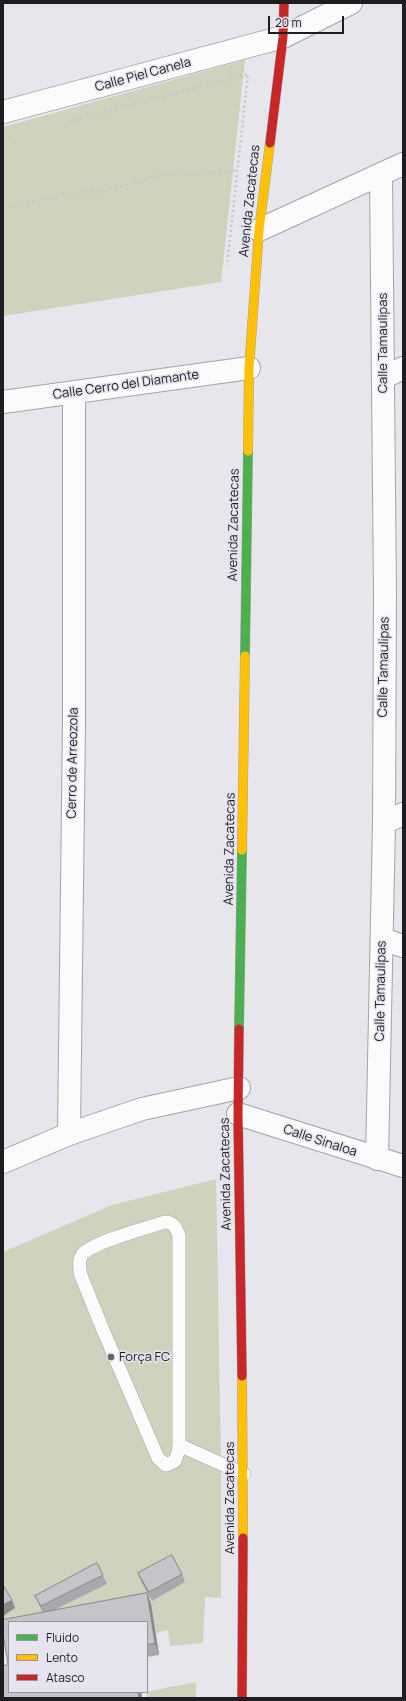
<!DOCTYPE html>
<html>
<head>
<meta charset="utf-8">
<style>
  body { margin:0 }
  #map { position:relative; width:406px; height:1701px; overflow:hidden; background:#e7e6ec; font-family:Manrope,sans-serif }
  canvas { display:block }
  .frame { position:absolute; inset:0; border:4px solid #1e1d21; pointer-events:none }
  .legend { position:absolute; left:8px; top:1621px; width:140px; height:72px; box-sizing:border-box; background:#e6e3ef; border:1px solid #96949d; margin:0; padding:5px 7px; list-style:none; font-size:12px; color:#1e1d21 }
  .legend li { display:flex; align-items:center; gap:8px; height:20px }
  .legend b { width:20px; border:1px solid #96949d }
  .scale { position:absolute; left:268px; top:16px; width:76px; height:18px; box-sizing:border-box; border:2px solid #1e1d21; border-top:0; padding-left:5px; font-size:12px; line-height:14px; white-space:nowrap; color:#1e1d21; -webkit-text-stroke:3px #e6e3ef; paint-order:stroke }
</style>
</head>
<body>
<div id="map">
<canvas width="406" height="1701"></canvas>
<div class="frame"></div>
<ul class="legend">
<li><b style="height:5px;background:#4caf50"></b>Fluido</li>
<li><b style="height:5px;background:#ffc107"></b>Lento</li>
<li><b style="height:5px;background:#c62828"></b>Atasco</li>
</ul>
<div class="scale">20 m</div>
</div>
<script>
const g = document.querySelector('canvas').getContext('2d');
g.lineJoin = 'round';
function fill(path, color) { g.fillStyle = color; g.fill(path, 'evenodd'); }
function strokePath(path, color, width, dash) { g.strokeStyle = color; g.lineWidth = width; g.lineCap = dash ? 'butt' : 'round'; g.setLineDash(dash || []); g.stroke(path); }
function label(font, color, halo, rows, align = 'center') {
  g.font = font + ' Manrope,sans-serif'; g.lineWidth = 3; g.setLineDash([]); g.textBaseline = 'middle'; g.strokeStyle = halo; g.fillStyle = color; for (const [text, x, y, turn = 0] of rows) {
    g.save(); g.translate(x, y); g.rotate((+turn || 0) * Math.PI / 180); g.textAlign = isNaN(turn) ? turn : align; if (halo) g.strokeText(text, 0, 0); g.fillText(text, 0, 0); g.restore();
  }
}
fill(new Path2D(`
  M 245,60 L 221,282 L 3,316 L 3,127 Z
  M 216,1179 L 221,1463 L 221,1598 L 205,1597 L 203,1643 L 170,1646 L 168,1630 L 156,1633 L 151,1605 L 9,1622 L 3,1633 L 3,1252 L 112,1205 Z
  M 196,1682 L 196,1698 L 148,1698 L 145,1692 Z`), '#cdd3bd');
const lane = new Path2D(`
  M 165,1222 C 173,1222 176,1227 179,1236 L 179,1445 L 178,1452 L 175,1461 L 166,1465 L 158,1458 L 103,1330 L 80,1273 C 80,1266 78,1261 82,1255 C 90,1243 149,1227 165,1222 Z
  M 179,1445 L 244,1474`);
const street = new Path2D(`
  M 3,112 L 283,37 L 351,3
  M 259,230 L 403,164
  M 383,378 L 403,368
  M 3,402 L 249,368
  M 384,823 L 403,814
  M 382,939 L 403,946
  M 238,1114 L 403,1166
  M 69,1134 L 74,722 L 74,392
  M 377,1159 L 384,823 L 385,594 L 381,175
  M 3,1162 L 69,1134 L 142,1109 L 239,1088`);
const fast = new Path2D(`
  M 245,656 L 248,451
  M 239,1029 L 242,850`);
const slow = new Path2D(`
  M 248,451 L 249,368 L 259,230 L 270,143
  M 242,850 L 245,656
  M 242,1376 L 243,1538`);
const jam = new Path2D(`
  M 270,143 L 283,37 L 284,3
  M 239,1029 L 238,1114 L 242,1376
  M 242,1698 L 243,1538`);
strokePath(lane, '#a4a3a8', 14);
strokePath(street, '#a4a3a8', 24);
strokePath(fast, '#a4a3a8', 10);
strokePath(slow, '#a4a3a8', 10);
strokePath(jam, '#a4a3a8', 10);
strokePath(new Path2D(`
  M 71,121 L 248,74 L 227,265
  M 3,139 L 10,137
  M 3,209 L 67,193 L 107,191 L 157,176 L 180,173 L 216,173 L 238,170`), '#c7c7ca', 2.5, [2, 3]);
strokePath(lane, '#fbfbfc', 13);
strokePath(street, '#fbfbfc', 22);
strokePath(fast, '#4caf50', 9);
strokePath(slow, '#ffc107', 9);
strokePath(jam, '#c62828', 9);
fill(new Path2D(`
  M 97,1563 L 103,1575 L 107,1584 L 54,1610 L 147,1593 L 151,1604 L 159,1655 L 147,1657 L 147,1622 L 9,1622 L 9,1692 L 141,1692 L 142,1698 L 3,1698 L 3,1666 L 9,1665 L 3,1634 L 3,1620 L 43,1613 L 39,1605 L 35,1596 Z
  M 138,1573 L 182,1574 L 185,1582 L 152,1601 L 141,1582 Z`), '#a9a9ad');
fill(new Path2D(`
  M 147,1593 L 151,1604 L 159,1655 L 155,1643 Z
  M 12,1600 L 15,1608 L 3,1616 L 3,1605 Z
  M 138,1692 L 141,1692 L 142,1698 L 139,1698 Z`), '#8a898d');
const building = new Path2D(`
  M 172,1555 L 182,1574 L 149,1592 L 138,1573 Z
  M 97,1563 L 103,1575 L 41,1606 L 35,1596 Z
  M 3,1585 L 12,1600 L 3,1605 Z
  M 147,1593 L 155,1643 L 147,1645 L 147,1622 L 9,1622 L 9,1664 L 8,1664 L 3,1634 L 3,1620 Z
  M 9,1665 L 9,1692 L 138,1692 L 139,1698 L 3,1698 L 3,1666 Z`);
fill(building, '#c5c4c9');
strokePath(building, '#8a898d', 1);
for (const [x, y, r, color] of [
  [111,1357,4,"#646368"]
]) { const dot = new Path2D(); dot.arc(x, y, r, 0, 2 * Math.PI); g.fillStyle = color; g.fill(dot); strokePath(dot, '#e6e3ef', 1.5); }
label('13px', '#1e1d21', '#e6e3ef', [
  ["Calle Piel Canela",143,75,-15],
  ["Avenida Zacatecas",250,201,-84],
  ["Calle Tamaulipas",383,343,-90],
  ["Calle Cerro del Diamante",126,385,-8],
  ["Avenida Zacatecas",234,525,-89],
  ["Calle Tamaulipas",384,667,-89],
  ["Cerro de Arreozola",73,763,-89],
  ["Avenida Zacatecas",230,849,-89],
  ["Calle Tamaulipas",381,991,-89],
  ["Calle Sinaloa",320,1141,18],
  ["Avenida Zacatecas",226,1174,-91],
  ["Avenida Zacatecas",230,1498,-90]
]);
label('13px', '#1e1d21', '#e6e3ef', [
  ["Força FC",119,1357]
], 'left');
</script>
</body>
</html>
